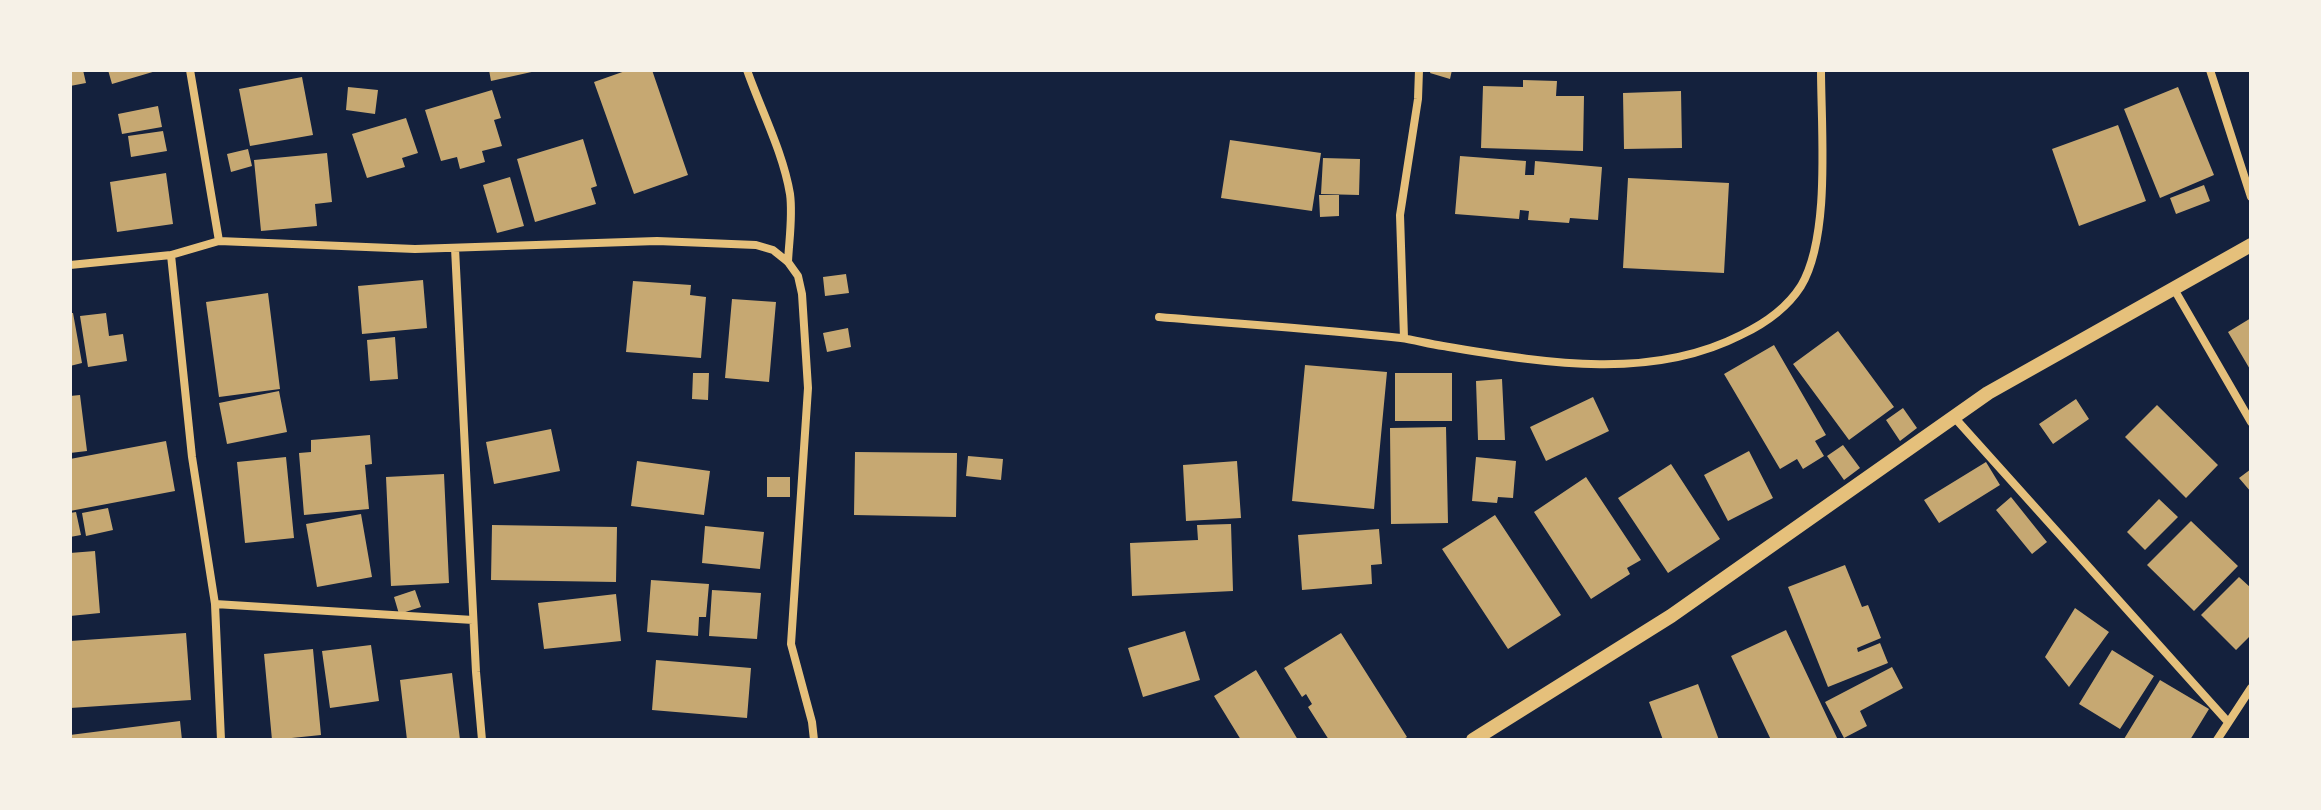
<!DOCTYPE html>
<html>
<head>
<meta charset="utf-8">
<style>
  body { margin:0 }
  #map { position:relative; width:2321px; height:810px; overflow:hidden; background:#14213d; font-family:"Source Sans 3",sans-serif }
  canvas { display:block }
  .frame { position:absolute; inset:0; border:72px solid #f6f1e7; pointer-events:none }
</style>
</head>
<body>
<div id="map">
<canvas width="2321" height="810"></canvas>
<div class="frame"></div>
</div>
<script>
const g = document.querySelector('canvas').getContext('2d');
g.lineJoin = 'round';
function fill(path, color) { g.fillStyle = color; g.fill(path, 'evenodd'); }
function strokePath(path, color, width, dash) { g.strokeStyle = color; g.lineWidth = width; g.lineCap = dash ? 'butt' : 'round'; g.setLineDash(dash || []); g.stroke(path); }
fill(new Path2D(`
  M 70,70 L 83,70 L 86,83 L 70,86 Z
  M 108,70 L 156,70 L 156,71 L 112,84 Z
  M 489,70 L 536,70 L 536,71 L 491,81 Z
  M 628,70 L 652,70 L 688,175 L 634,194 L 594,82 Z
  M 1431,70 L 1452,70 L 1450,79 L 1430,73 Z
  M 302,77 L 313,135 L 250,146 L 239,89 Z
  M 1523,80 L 1557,81 L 1556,96 L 1584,96 L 1583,151 L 1481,148 L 1483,86 L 1523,87 Z
  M 348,87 L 378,90 L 375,114 L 346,110 Z
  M 2178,87 L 2214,175 L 2160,198 L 2124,109 Z
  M 492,90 L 501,118 L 494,120 L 502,146 L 482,151 L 485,162 L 460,169 L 457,157 L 441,161 L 425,110 Z
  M 1681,91 L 1682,148 L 1624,149 L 1623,93 Z
  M 158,106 L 162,127 L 122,134 L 118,114 Z
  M 406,118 L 418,153 L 402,158 L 405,167 L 367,178 L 352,134 Z
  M 2118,125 L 2146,201 L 2079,226 L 2052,149 Z
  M 163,131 L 167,151 L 131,157 L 128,136 Z
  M 583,139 L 597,186 L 591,188 L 596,204 L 535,222 L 517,159 Z
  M 1230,140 L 1321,153 L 1312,211 L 1221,198 Z
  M 248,149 L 252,166 L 231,172 L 227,154 Z
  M 327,153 L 332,202 L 315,204 L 317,226 L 261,231 L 254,160 Z
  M 1460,156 L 1526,161 L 1525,175 L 1534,175 L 1535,161 L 1602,167 L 1598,220 L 1570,218 L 1569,223 L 1528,220 L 1529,211 L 1520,210 L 1519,219 L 1455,214 Z
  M 1323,158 L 1360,159 L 1359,195 L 1321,194 Z
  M 166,173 L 173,224 L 117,232 L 110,182 Z
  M 510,177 L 524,226 L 497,233 L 483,185 Z
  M 1628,178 L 1729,183 L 1724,273 L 1623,268 Z
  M 2204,185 L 2210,201 L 2176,214 L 2170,198 Z
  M 1319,195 L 1339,195 L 1339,216 L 1320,217 Z
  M 846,274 L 849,293 L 825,296 L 823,277 Z
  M 423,280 L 427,328 L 362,334 L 358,286 Z
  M 633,281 L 691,285 L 690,295 L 706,297 L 701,358 L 626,352 Z
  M 268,293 L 280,389 L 219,397 L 206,302 Z
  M 732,299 L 776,302 L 769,382 L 725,378 Z
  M 70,313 L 73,313 L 82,363 L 70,366 Z
  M 106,313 L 109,336 L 123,334 L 127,361 L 88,367 L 80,316 Z
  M 2251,318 L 2251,371 L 2228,332 Z
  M 848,328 L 851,347 L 827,352 L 823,333 Z
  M 1838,331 L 1894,407 L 1849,440 L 1793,364 Z
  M 395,337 L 398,379 L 370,381 L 367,340 Z
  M 1774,345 L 1826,435 L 1815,441 L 1824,456 L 1803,469 L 1797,459 L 1780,469 L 1724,374 Z
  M 1305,365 L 1387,372 L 1374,509 L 1292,501 Z
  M 693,373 L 709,373 L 708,400 L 692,399 Z
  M 1395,373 L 1452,373 L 1452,421 L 1395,421 Z
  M 1502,379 L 1505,440 L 1478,440 L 1476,381 Z
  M 279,391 L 287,432 L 227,444 L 219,403 Z
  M 80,395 L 87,451 L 70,453 L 70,396 Z
  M 1593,397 L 1609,431 L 1546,461 L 1530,427 Z
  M 2076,399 L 2089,419 L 2053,444 L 2039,424 Z
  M 2157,405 L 2218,465 L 2186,498 L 2125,437 Z
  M 1903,408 L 1917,428 L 1900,441 L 1886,420 Z
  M 1446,427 L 1448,523 L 1391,524 L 1390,428 Z
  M 551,429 L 560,471 L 494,484 L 486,442 Z
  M 370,435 L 372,464 L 365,465 L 369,509 L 304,515 L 299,453 L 311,452 L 311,440 Z
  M 166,441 L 175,491 L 70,511 L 70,459 Z
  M 1843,445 L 1860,468 L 1844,480 L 1827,456 Z
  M 1749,451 L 1773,498 L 1728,521 L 1704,475 Z
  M 855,452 L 957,453 L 956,517 L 854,515 Z
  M 968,456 L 1003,459 L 1001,480 L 966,476 Z
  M 286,457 L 294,538 L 245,543 L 237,462 Z
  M 1476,457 L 1516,461 L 1513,498 L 1498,497 L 1497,503 L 1472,501 Z
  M 637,461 L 710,471 L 704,515 L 631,506 Z
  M 1237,461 L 1241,518 L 1186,521 L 1183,465 Z
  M 1986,462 L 2000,485 L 1939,523 L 1924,500 Z
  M 1671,464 L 1720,539 L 1668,573 L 1618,498 Z
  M 2251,469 L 2251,492 L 2239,478 Z
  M 444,474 L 449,583 L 391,586 L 386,477 Z
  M 767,477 L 790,477 L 790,497 L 767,497 Z
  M 1586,477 L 1641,560 L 1627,568 L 1630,574 L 1591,599 L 1534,512 Z
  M 2011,497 L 2047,542 L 2032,554 L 1996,510 Z
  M 2159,499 L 2178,517 L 2145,550 L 2127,532 Z
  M 108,508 L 113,530 L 86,536 L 82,513 Z
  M 76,512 L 81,535 L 70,537 L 70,513 Z
  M 361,514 L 372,577 L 317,587 L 306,524 Z
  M 1495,515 L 1561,615 L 1508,649 L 1442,549 Z
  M 2191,521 L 2238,566 L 2194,611 L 2147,565 Z
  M 1231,524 L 1233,591 L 1132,596 L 1130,543 L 1198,540 L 1197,525 Z
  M 492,525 L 617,527 L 616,582 L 491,580 Z
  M 705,526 L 764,532 L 760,569 L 702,563 Z
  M 1379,529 L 1382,564 L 1371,565 L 1372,584 L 1302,590 L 1298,535 Z
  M 95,551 L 100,613 L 70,616 L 70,553 Z
  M 1845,565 L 1862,607 L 1868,605 L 1881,638 L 1857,648 L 1858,652 L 1880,643 L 1888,663 L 1828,687 L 1788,587 Z
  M 2239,577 L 2251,588 L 2251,635 L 2236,650 L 2201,615 Z
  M 651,580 L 709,584 L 706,617 L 699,617 L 698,636 L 647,632 Z
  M 415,590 L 421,607 L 399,614 L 394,597 Z
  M 712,590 L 761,593 L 757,639 L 709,636 Z
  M 616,594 L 621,641 L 544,649 L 538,603 Z
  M 2075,608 L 2109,632 L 2069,687 L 2045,657 Z
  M 1786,630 L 1838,740 L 1771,740 L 1731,656 Z
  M 1185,631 L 1200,680 L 1143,697 L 1128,648 Z
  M 186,633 L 191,700 L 70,708 L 70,641 Z
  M 1341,633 L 1407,737 L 1402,740 L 1329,740 L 1308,707 L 1312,704 L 1306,694 L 1302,697 L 1284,668 Z
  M 371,645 L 379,701 L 330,708 L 322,651 Z
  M 313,649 L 321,735 L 272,740 L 264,654 Z
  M 2112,650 L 2154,676 L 2120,729 L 2079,704 Z
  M 656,660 L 751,668 L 747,718 L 652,710 Z
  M 1892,667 L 1903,688 L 1860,711 L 1867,726 L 1844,738 L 1825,702 Z
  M 1256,670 L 1298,740 L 1241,740 L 1214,696 Z
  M 452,673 L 460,740 L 407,740 L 400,680 Z
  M 2160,680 L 2209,709 L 2190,740 L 2126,740 L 2124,739 Z
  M 1698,684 L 1719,740 L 1663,740 L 1649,702 Z
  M 180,721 L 182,740 L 70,740 L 70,735 Z`), '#c6a872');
strokePath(new Path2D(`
  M 190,70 L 219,241
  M 747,70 C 761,110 783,152 790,194 C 793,216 789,240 788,262
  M 2210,70 L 2251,197
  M 455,248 L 476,672 L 482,740
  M 171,255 L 192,457 L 215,604 L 221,740
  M 70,265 L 171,255 L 219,241 L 415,249 L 657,241 L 756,245 L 773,250 L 788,262 L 798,276 L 802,294 L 808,388 L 791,644 L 812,722 L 814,740
  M 2174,289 L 2251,422
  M 1159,317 C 1239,324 1320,329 1401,338 C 1415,340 1429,344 1443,346 C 1541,362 1649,382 1741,335 C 1764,324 1787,308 1801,286 C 1831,236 1821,128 1821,70
  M 1404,338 L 1400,215 L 1418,99 L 1419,70
  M 1954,417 L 2228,722
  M 215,604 L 473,620
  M 2217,740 L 2251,688`), '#e5c07b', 8);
strokePath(new Path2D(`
  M 1473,740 L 1671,616 L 1988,393 L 2251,245`), '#e5c07b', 14);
</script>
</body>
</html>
